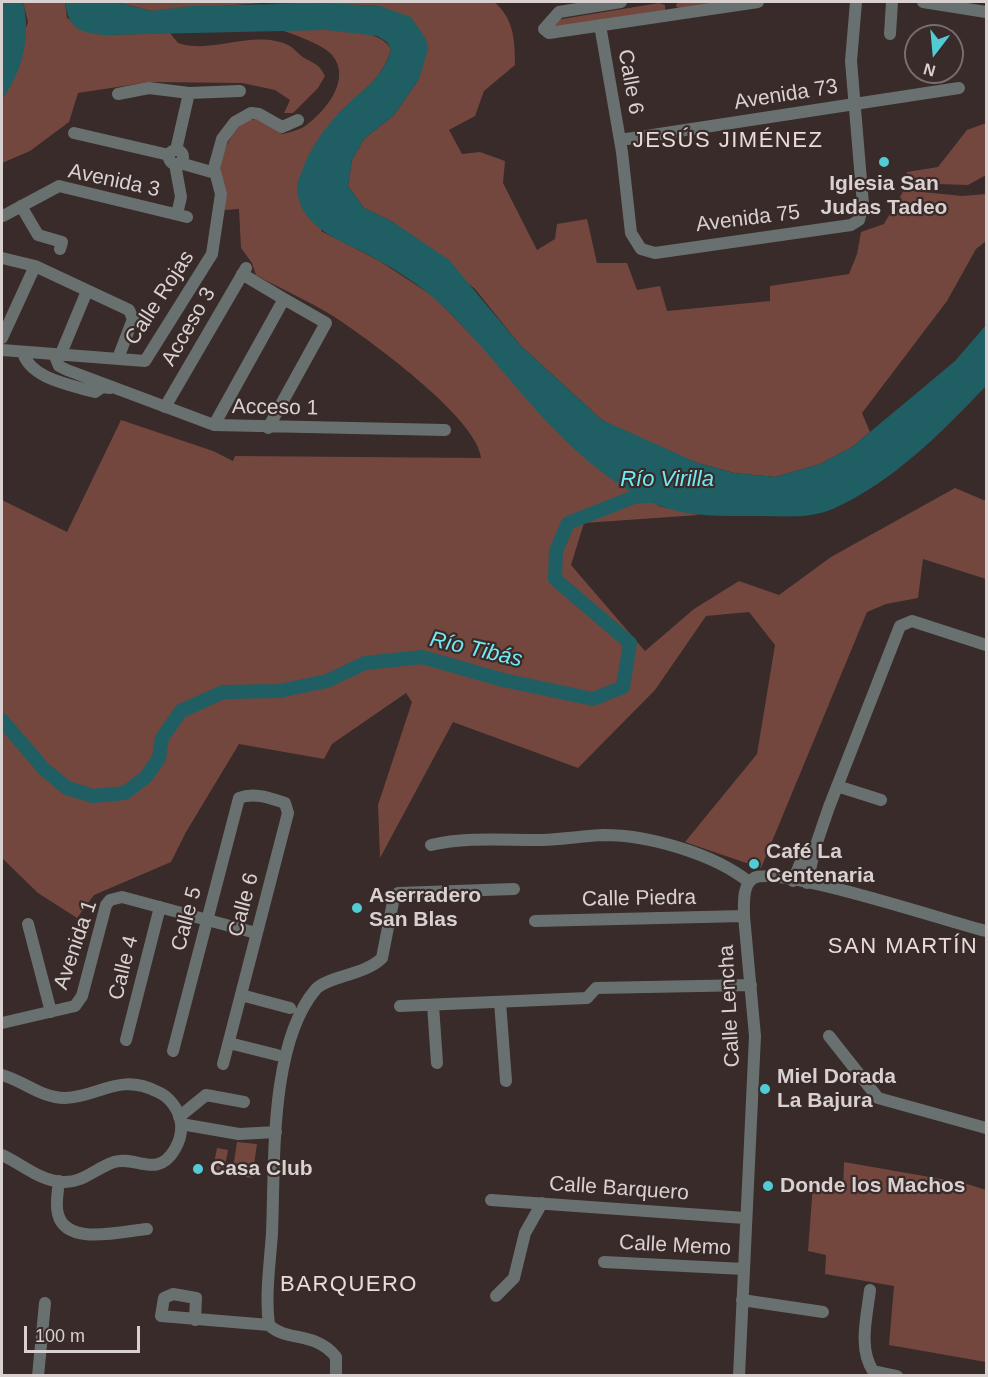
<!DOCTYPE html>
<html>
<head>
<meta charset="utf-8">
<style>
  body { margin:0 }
  #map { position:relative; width:988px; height:1377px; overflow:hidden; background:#382b29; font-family:Arial,sans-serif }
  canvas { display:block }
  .frame { position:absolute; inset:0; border:3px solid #d9d1d0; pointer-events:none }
  .north { position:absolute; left:904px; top:24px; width:60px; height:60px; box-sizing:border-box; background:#382b29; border:2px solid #786d6c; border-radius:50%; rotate:196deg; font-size:16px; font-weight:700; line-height:24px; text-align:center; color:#d9d1d0 }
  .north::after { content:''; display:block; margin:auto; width:21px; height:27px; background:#51ccd5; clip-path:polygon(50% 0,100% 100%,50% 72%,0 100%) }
  .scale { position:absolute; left:24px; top:1326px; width:116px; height:27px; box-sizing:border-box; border:3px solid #d9d1d0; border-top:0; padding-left:8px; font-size:18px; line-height:21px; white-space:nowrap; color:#d9d1d0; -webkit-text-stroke:4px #382b29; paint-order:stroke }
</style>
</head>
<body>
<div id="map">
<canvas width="988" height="1377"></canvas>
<div class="frame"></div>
<div class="north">N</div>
<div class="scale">100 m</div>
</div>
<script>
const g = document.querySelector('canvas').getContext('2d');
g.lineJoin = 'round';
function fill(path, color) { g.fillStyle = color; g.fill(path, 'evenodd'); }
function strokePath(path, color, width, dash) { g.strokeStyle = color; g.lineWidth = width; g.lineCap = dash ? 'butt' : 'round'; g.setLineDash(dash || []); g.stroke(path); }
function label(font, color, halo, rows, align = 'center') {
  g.font = font + ' Arial,sans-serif'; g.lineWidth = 4.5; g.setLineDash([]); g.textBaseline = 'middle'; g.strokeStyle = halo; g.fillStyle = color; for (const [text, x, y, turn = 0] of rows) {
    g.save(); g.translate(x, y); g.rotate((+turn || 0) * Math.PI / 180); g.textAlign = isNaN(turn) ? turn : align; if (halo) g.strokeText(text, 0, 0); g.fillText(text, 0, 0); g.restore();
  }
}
fill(new Path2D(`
  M 23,2 L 65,2 L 67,18 L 104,35 L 170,33 L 178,43 C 214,55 254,28 290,46 C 295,49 299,55 304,58 C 315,64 319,64 325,76 L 318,88 L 293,113 L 284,113 L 290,100 L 275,90 L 242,83 L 150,82 L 78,93 L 69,122 L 30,151 L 2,163 L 2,99 L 28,22 Z
  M 116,2 L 494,2 C 514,18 515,41 515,65 L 484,91 L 475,116 L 449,130 L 462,154 L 480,152 L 505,161 L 503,183 L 537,250 L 555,239 L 557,224 L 587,219 L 597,263 L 627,263 L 637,290 L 660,286 L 667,311 L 770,301 L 770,286 L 849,274 L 857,254 L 861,232 L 884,224 L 904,190 L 962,196 L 986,194 L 986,241 L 976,249 L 947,301 L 862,413 L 870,432 L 852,447 L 820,464 L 775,477 L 734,473 L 698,463 L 646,442 L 602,420 L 520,345 L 475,289 L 393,222 L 364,208 L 348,186 L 352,160 L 364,139 L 394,115 L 419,79 L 380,6 L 262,3 L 152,11 Z
  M 729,2 L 680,8 L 676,7 L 677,2 Z
  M 659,3 L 665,5 L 665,10 L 550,28 L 556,20 Z
  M 277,29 C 304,29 378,23 391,49 C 383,78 361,93 339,113 L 321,231 L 378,260 L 433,296 L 489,353 L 659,506 L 699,515 L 584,523 L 571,565 L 645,651 L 694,609 L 739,581 L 779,595 L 831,557 L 955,488 L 986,501 L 986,579 L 923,559 L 918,598 L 886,604 L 867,612 L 761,868 L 685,842 L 757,754 L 775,645 L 749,612 L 706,616 L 655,690 L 578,768 L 453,722 L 380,858 L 378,805 L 412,702 L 406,693 L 332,744 L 324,759 L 239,744 L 186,832 L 171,862 L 94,895 L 77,918 L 38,893 L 2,858 L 2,500 L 67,532 L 121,420 L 213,451 L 233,461 L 235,456 L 481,458 C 478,420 377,346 345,324 C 318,305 285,291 256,275 L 252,263 L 241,248 L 239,209 L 224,210 C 226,194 221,182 220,166 C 220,151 235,130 246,120 L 259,120 L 283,134 C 290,132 299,130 305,126 C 326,111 352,79 332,55 C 324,45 291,33 277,29 Z
  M 986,123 L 986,175 L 968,185 L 906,183 L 907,172 L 938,167 L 967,130 Z
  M 237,1142 L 257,1144 L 252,1178 L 232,1175 Z
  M 217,1148 L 228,1150 L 223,1176 L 212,1174 Z
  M 844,1162 L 964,1183 L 986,1190 L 986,1362 L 889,1345 L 894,1286 L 825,1274 L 826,1255 L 808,1251 L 813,1185 L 843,1189 Z`), '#73473e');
fill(new Path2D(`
  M 2,2 L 23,2 C 31,34 23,72 2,99 Z
  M 65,2 L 116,2 L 152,11 L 191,6 L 324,3 L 380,6 L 411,17 L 426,39 L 428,49 L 419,79 L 394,115 L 364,139 L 352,160 L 348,186 L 364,208 L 393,222 L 449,260 L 520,345 L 602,420 L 698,463 L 734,473 L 775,477 L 820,464 L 852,447 L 955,361 L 986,325 L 986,386 C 940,434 894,481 833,509 C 810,519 785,516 761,516 C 728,516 690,518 658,505 C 623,491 588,463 561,436 C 517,393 482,341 434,298 C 418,284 397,271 378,260 C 348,242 299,231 297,188 C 297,182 301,174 303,168 C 310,149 325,127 340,112 C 360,90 383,80 391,49 L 387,42 L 377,36 L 327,30 L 104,35 C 78,32 69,29 65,2 Z`), '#1f5e63');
strokePath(new Path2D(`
  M 2,720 L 44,769 L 67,788 L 93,796 L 125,793 L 146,777 L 159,758 L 162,738 L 181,711 L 223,692 L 279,691 L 327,681 L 365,663 L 422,657 L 503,680 L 593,699 L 623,687 L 630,643 L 555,579 L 556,551 L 568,523 L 634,497 L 658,495`), '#1f5e63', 14);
strokePath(new Path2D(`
  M 621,2 L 559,12 L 544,29 L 549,33 L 758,2
  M 923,2 L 986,12
  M 600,25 L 622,152 L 631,233 L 641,249 L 655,253 L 851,225 L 859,220 L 863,204 L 851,61 L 856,2
  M 890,34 L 892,2
  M 118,94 L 149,88 L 189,93 L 240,91
  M 74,133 L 169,155
  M 620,140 L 959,88
  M 176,150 L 189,93
  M169 157a7 7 0 1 1 14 0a7 7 0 1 1-14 0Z
  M 180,163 L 215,173
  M 175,164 L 181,197 L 177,214
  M 21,206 L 38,235 L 62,242 L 60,249
  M 3,216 L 59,186 L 187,217
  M 2,258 L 35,266 L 129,310 L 133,319 L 120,353
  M 2,338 L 35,266
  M 2,350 L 145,361 L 212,254 L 221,194 L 214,168 L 222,139 L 235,122 L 251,113 L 259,114 L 282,127 L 298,120
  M 23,353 C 31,378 67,384 91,391 L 95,392 L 102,387 L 110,388
  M 55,356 L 59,366 L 67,370 L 214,425 L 445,430
  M 60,356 L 87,291
  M 165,407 L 246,268
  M 214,425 L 284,299 L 242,274
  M 268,428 L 326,323 L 284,299
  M 837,786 L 881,800
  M 431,845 C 465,837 501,840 536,840 C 558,840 581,836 604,835 C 649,835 714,854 749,882
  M 793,881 L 804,854 L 815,848
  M 807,883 L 815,848 L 829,807 L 900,626 L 912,621 L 986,645
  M 535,921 L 744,916
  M 28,924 L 51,1012
  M 241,995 L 290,1008
  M 500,1002 L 506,1081
  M 433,1005 L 437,1063
  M 400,1006 L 587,998 L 596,988 L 751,985
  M 2,1023 L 75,1006 L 82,996 L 106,905 L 110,900 L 122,897 L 256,933
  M 829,1036 L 878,1098 L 986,1128
  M 126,1040 L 160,907
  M 229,1043 L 277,1055
  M 173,1051 L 239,798 C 254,792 270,798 285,803 L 288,813 L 223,1064
  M 2,1075 C 24,1081 41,1098 65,1098 C 99,1097 119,1072 158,1092 C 170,1097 179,1110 181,1123 C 182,1132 179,1142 175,1149 C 157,1180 136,1155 114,1162 C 96,1168 83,1183 63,1182 C 40,1181 22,1164 2,1155
  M 179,1117 L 206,1095 L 244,1102
  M 181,1124 L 239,1134 L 276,1132
  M 59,1181 C 58,1192 55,1204 58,1214 C 66,1247 123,1231 147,1229
  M 491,1200 L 745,1218
  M 604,1262 L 744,1269
  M 870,1290 C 867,1316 858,1348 873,1371 L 897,1376
  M 496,1296 L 514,1278 L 525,1233 L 542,1203
  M 742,1300 L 823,1312
  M 195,1320 L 196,1298 L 173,1294 L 164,1298 L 161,1316 L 269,1325
  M 269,1325 C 265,1295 270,1263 272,1233 C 275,1163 269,1044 316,989 C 328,976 365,975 382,958 L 394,897 L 398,893 L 514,889
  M 269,1325 C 286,1342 316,1331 336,1357 L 336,1376
  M 38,1376 L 45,1303
  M 739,1376 L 755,1036 L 744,916 C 744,905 742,884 754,878 C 779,865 949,922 986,931`), '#697070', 12);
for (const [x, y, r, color] of [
  [884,162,6,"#51ccd5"],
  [754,864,6,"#51ccd5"],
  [357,908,6,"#51ccd5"],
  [765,1089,6,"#51ccd5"],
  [198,1169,6,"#51ccd5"],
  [768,1186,6,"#51ccd5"]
]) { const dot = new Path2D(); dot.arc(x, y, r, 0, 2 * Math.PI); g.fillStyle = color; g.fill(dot); strokePath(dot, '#382b29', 2); }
label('21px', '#d9d1d0', '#382b29', [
  ["Calle 6",630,82,80],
  ["Avenida 73",786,95,-9],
  ["Avenida 3",114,181,12],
  ["Avenida 75",748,219,-7],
  ["Calle Rojas",160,298,-57],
  ["Acceso 3",189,327,-60],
  ["Acceso 1",275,408,1],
  ["Calle Piedra",639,899,-1],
  ["Calle 6",244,905,-75],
  ["Calle 5",187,919,-75],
  ["Avenida 1",76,945,-71],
  ["Calle 4",124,968,-76],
  ["Calle Lencha",730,1006,-93],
  ["Calle Barquero",619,1189,4],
  ["Calle Memo",675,1246,3]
]);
label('bold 21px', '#d9d1d0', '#382b29', [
  ["Iglesia San",884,184,"center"],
  ["Judas Tadeo",884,208,"center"],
  ["Café La",766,852],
  ["Centenaria",766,876],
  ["Aserradero",369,896],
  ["San Blas",369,920],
  ["Miel Dorada",777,1077],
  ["La Bajura",777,1101],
  ["Casa Club",210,1169],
  ["Donde los Machos",780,1186]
], 'left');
g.letterSpacing = '1.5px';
label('22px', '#ebdbd8', '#382b29', [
  ["JESÚS JIMÉNEZ",728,141],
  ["SAN MARTÍN",903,947],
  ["BARQUERO",349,1285]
]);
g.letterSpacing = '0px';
label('italic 22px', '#71eaf3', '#382b29', [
  ["Río Virilla",667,480],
  ["Río Tibás",476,650,13]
]);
</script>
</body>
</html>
